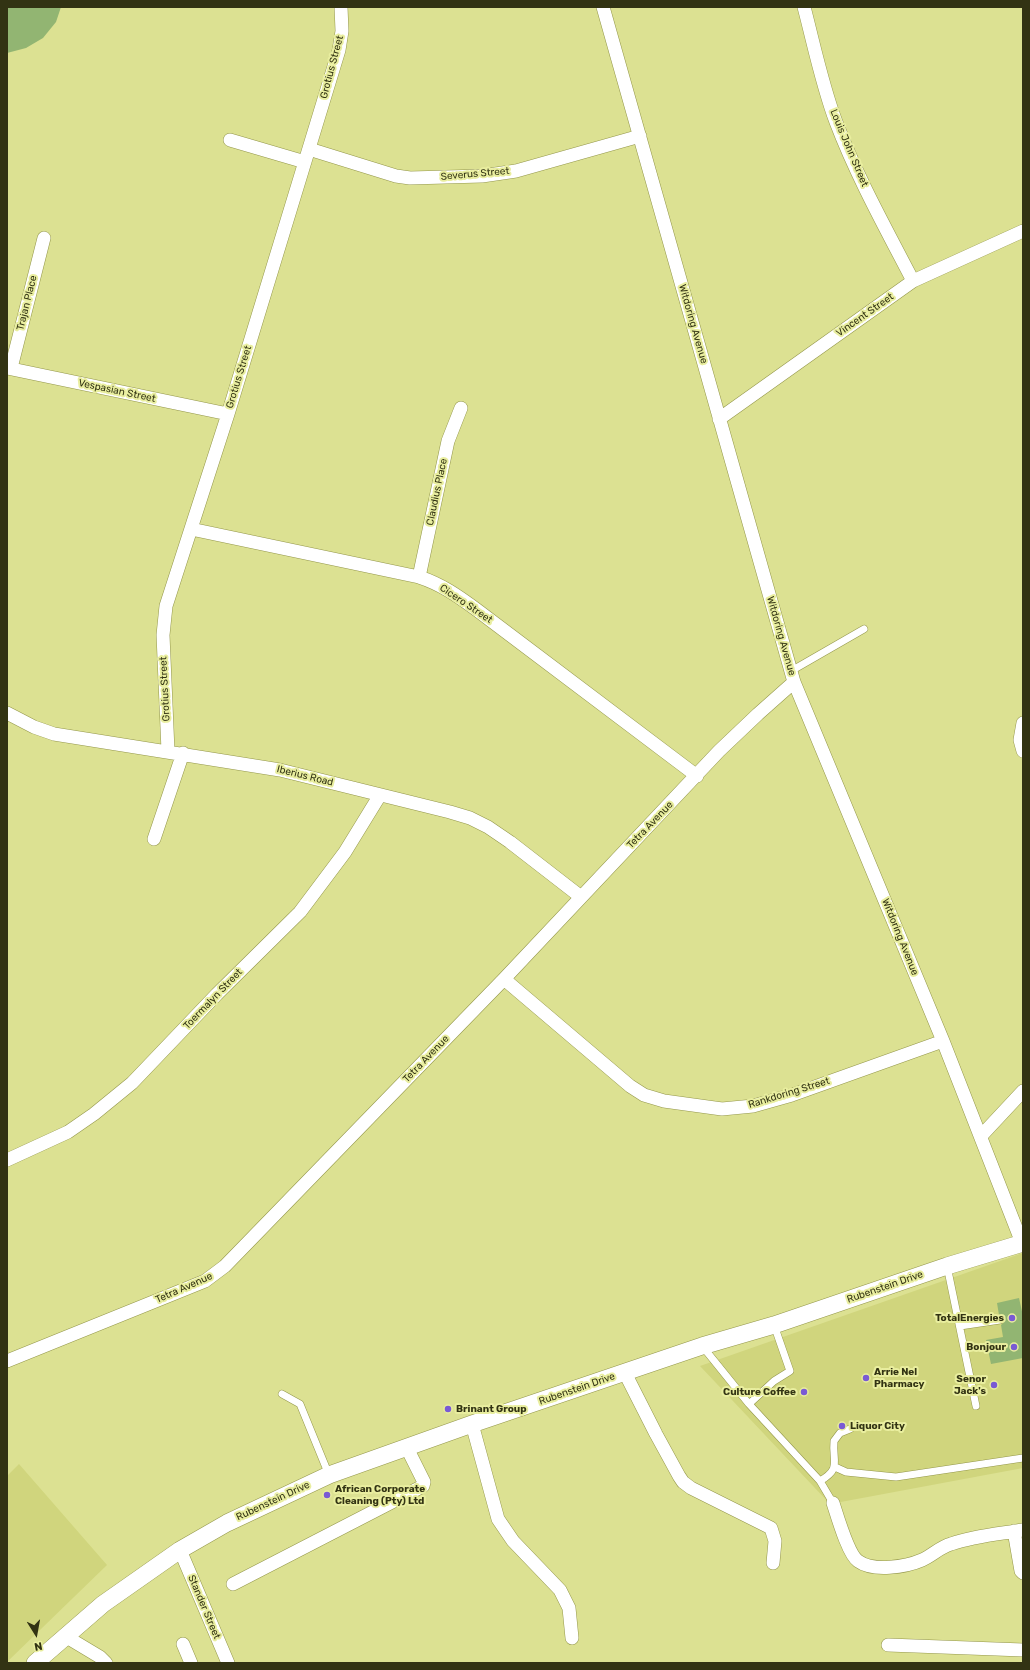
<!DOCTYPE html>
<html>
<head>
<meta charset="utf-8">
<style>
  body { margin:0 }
  #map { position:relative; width:1030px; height:1670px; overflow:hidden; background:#dce192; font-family:Rubik,sans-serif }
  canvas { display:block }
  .frame { position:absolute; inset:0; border:8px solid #323313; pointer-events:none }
  .north { position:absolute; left:16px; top:1614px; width:40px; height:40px; -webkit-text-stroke:3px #e9ee9f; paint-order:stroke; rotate:169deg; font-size:11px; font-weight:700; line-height:16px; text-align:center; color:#323313 }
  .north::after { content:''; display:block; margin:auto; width:14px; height:18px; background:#323313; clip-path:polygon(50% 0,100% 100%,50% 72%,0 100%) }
</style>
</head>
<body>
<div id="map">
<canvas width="1030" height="1670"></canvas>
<div class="frame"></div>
<div class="north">N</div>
</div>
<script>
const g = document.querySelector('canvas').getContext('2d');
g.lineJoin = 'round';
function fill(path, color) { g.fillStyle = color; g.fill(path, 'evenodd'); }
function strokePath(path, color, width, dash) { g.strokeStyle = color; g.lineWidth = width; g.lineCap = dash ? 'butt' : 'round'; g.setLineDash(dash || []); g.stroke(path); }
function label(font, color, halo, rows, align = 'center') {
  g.font = font + ' Rubik,sans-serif'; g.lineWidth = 4; g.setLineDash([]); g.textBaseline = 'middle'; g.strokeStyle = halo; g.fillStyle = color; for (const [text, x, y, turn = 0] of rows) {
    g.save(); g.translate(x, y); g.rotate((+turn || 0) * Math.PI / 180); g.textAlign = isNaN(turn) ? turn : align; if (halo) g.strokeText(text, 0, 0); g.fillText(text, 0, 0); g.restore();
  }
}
fill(new Path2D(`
  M 1023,1253 L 1023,1468 L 830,1504 L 700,1366 Z
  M 19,1464 L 107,1565 L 7,1662 L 7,1476 Z`), '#d0d57d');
fill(new Path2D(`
  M 7,7 L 61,7 L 56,22 L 43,38 L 26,48 L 7,53 Z
  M 1019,1298 L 1023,1316 L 1023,1358 L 991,1364 L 986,1340 L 1003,1337 L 1001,1325 L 1004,1322 L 1005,1319 L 1002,1316 L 999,1315 L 997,1303 Z`), '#92b572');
const service = new Path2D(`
  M 791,671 L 864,629
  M 947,1266 L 976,1406
  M 960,1326 L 1000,1320
  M 703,1347 L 749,1404 L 820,1481 C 842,1468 832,1462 834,1441 L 840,1433 L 850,1429
  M 282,1394 L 300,1404 L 329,1475
  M 749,1404 L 774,1381 L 790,1371 L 774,1325
  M 835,1467 L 846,1472 L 896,1477 L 1023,1458
  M 820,1481 L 833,1503`);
const minor = new Path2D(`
  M 603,7 L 794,682 L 943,1041 L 1022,1243
  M 804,7 C 814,45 822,85 836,122 C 857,177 886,229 913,281
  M 230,140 L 305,162
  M 309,149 L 396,176 L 410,178 L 482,176 L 516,171 L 640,136
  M 7,368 L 228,414
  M 11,368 L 44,238
  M 719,419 L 913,281 L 1023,231
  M 191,529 L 419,577 C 441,584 458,596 477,610 L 697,776
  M 419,577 L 448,441 L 461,408
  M 7,713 L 34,727 L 54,734 L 280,770 L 450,812 L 470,818 L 488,827 L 510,842 L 581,897
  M 1023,723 L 1020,740 L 1023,751
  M 168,751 L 163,635 L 166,606 L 228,414 L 339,50 L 342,31 L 341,7
  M 154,839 L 183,753
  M 504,979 L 630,1086 L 644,1095 L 664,1101 L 722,1109 L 753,1106 L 792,1095 L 943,1041
  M 981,1136 L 1023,1091
  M 7,1160 L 68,1132 L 94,1114 L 132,1083 L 217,994 L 300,912 L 345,852 L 380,795
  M 7,1361 L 205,1281 L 225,1266 L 504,979 L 719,751 L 758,714 L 794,682
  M 625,1373 L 656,1434 L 679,1476 L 683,1482 L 691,1488 L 771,1528 L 775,1541 L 773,1563
  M 472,1424 L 498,1519 L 513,1541 L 560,1590 L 569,1608 L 572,1638
  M 833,1503 C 837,1515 848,1554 858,1561 C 873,1572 906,1567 922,1560 C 933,1555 940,1547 951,1544 C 974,1536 999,1534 1023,1530
  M 1014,1531 L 1021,1571 L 1023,1573
  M 180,1550 L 228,1663
  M 233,1584 L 423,1486 L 424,1482 L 407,1448
  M 65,1636 L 100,1657 L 106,1663
  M 183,1644 L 191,1663
  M 888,1645 L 1023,1650`);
const tertiary = new Path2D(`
  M 35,1663 L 103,1604 L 180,1550 L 227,1523 L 329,1475 L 472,1424 L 702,1346 L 774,1325 L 947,1266 L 1023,1243`);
strokePath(service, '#94974b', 8);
strokePath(minor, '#94974b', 14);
strokePath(tertiary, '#94974b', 18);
strokePath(service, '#fff', 7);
strokePath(minor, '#fff', 13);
strokePath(tertiary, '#fff', 17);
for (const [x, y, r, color] of [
  [1012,1318,4,"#795ad4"],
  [1014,1347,4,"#795ad4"],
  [866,1378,4,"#795ad4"],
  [994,1385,4,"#795ad4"],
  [804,1392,4,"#795ad4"],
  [448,1409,4,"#795ad4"],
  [842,1426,4,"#795ad4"],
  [327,1495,4,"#795ad4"]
]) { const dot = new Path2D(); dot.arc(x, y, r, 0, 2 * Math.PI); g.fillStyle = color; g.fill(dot); strokePath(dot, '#e9ee9f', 1.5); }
label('10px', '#323313', '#e9ee9f', [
  ["Grotius Street",332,67,-75],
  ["Louis John Street",849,148,67],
  ["Severus Street",475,174,-5],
  ["Trajan Place",27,303,-76],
  ["Vincent Street",865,315,-35],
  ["Witdoring Avenue",693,324,74],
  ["Grotius Street",239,377,-73],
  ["Vespasian Street",117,391,12],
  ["Claudius Place",437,492,-78],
  ["Cicero Street",466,604,34],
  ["Witdoring Avenue",781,636,74],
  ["Grotius Street",165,689,-93],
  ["Iberius Road",305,776,14],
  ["Tetra Avenue",650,825,-46],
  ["Witdoring Avenue",900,937,68],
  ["Toermalyn Street",213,999,-46],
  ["Tetra Avenue",426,1059,-46],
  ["Rankdoring Street",789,1093,-17],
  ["Rubenstein Drive",885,1287,-19],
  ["Tetra Avenue",184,1288,-24],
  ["Rubenstein Drive",577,1389,-19],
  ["Rubenstein Drive",273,1501,-25],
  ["Stander Street",204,1607,67]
]);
label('bold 10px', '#323313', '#e9ee9f', [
  ["TotalEnergies",1004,1318],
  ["Bonjour",1006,1347],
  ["Arrie Nel",874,1372,"left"],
  ["Pharmacy",874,1384,"left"],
  ["Senor",986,1379],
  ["Jack's",986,1391],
  ["Culture Coffee",796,1392],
  ["Brinant Group",456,1409,"left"],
  ["Liquor City",850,1426,"left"],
  ["African Corporate",335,1489,"left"],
  ["Cleaning (Pty) Ltd",335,1501,"left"]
], 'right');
</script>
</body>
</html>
